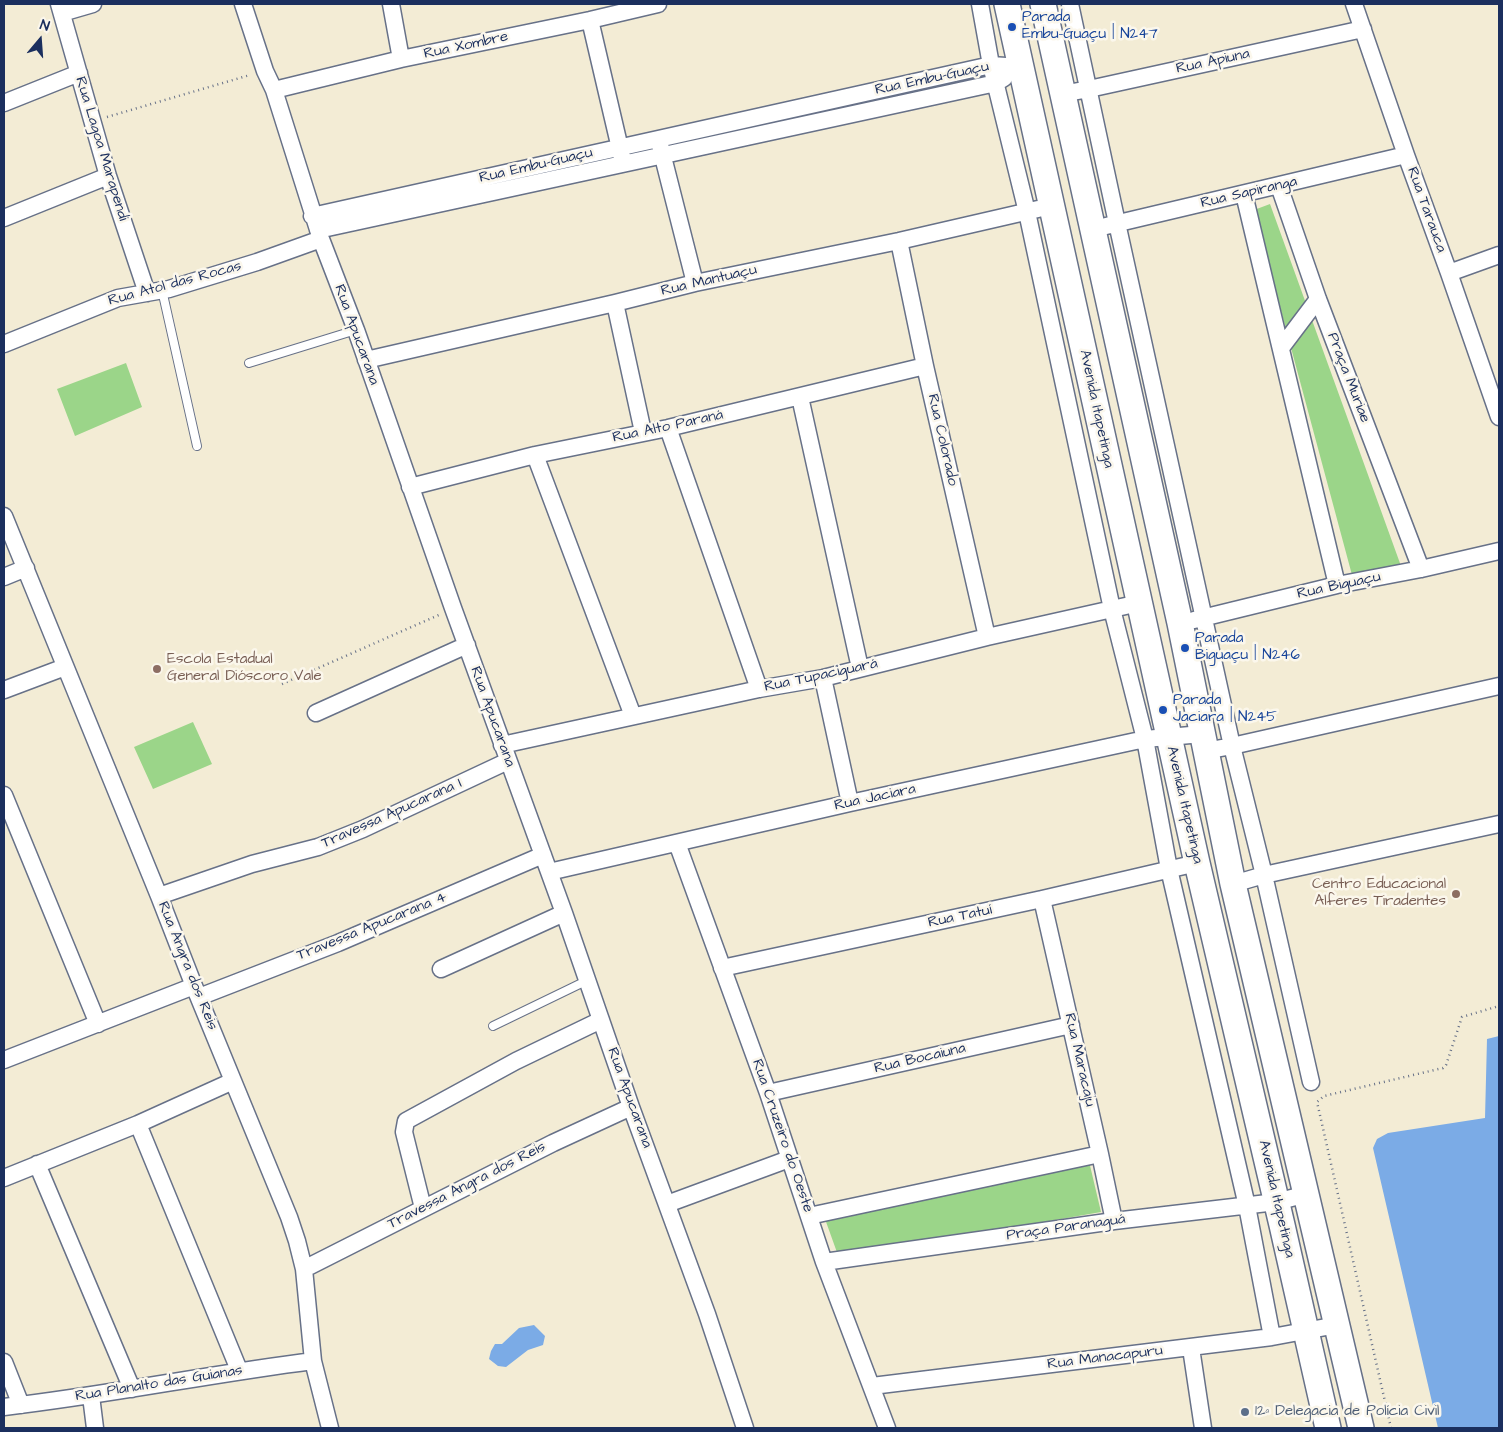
<!DOCTYPE html>
<html>
<head>
<meta charset="utf-8">
<style>
  body { margin:0 }
  #map { position:relative; width:1503px; height:1432px; overflow:hidden; background:#f3ecd5; font-family:"Architects Daughter",sans-serif }
  canvas { display:block }
  .frame { position:absolute; inset:0; border:5px solid #1b2f5e; pointer-events:none }
  .north { position:absolute; left:15px; top:15px; width:50px; height:50px; -webkit-text-stroke:4px #fbf7ec; paint-order:stroke; rotate:18deg; font-size:14px; font-weight:700; line-height:20px; text-align:center; color:#1b2f5e }
  .north::after { content:''; display:block; margin:auto; width:18px; height:22px; background:#1b2f5e; clip-path:polygon(50% 0,100% 100%,50% 72%,0 100%) }
</style>
</head>
<body>
<div id="map">
<canvas width="1503" height="1432"></canvas>
<div class="frame"></div>
<div class="north">N</div>
</div>
<script>
const g = document.querySelector('canvas').getContext('2d');
g.lineJoin = 'round';
function fill(path, color) { g.fillStyle = color; g.fill(path, 'evenodd'); }
function strokePath(path, color, width, dash) { g.strokeStyle = color; g.lineWidth = width; g.lineCap = dash ? 'butt' : 'round'; g.setLineDash(dash || []); g.stroke(path); }
function label(font, color, halo, rows, align = 'center') {
  g.font = font + ' "Architects Daughter",sans-serif'; g.lineWidth = 5; g.setLineDash([]); g.textBaseline = 'middle'; g.strokeStyle = halo; g.fillStyle = color; for (const [text, x, y, turn = 0] of rows) {
    g.save(); g.translate(x, y); g.rotate((+turn || 0) * Math.PI / 180); g.textAlign = isNaN(turn) ? turn : align; if (halo) g.strokeText(text, 0, 0); g.fillText(text, 0, 0); g.restore();
  }
}
fill(new Path2D(`
  M 1270,204 L 1401,566 L 1352,575 L 1254,210 Z
  M 126,363 L 142,407 L 75,436 L 57,389 Z
  M 193,722 L 212,764 L 153,789 L 134,747 Z
  M 1088,1157 L 1101,1212 L 839,1258 L 825,1219 Z`), '#9bd589');
fill(new Path2D(`
  M 1499,1036 L 1499,1428 L 1438,1428 L 1373,1148 L 1377,1139 L 1388,1133 L 1485,1118 L 1487,1039 Z
  M 534,1325 L 545,1336 L 543,1345 L 528,1350 L 506,1367 L 498,1366 L 489,1359 L 491,1351 L 495,1344 L 502,1344 L 519,1328 Z`), '#7babe6');
const service = new Path2D(`
  M 162,290 L 197,446
  M 249,363 L 356,330
  M 493,1026 L 588,980`);
const minor = new Path2D(`
  M 59,4 L 108,176 L 147,293
  M 243,4 L 265,71 L 274,90 L 321,239 L 356,330 L 453,608 L 564,913 L 631,1107 L 707,1314 L 745,1428
  M 391,4 L 401,59
  M 980,4 L 991,65 L 1027,212 L 1112,609 L 1145,739 L 1169,869 L 1247,1206 L 1272,1337
  M 1070,4 L 1117,223 L 1232,746 L 1264,875 L 1311,1082
  M 1354,4 L 1406,155 L 1449,273 L 1499,417
  M 62,13 L 93,4
  M 590,20 L 622,157
  M 274,90 L 401,59 L 590,20 L 658,4
  M 1062,94 L 1089,89 L 1363,29
  M 4,103 L 79,73
  M 660,145 L 695,283
  M 1279,186 L 1318,299 L 1421,569
  M 1244,194 L 1337,585
  M 312,216 L 991,65 L 1021,67
  M 4,218 L 108,176
  M 1106,226 L 1406,155
  M 318,230 L 996,83 L 1004,78
  M 899,241 L 925,366 L 987,637
  M 1449,273 L 1499,255
  M 615,303 L 643,432
  M 4,344 L 118,298 L 169,289 L 257,262 L 321,239
  M 1281,348 L 1318,299
  M 366,360 L 615,303 L 695,283 L 899,241 L 1038,209
  M 800,397 L 860,668
  M 668,428 L 759,689
  M 535,455 L 633,716
  M 410,487 L 535,455 L 668,428 L 925,366
  M 4,516 L 159,896 L 194,986 L 289,1217 L 297,1241 L 304,1269 L 313,1361 L 330,1428
  M 4,577 L 26,568
  M 1194,620 L 1337,585 L 1421,569 L 1499,551
  M 823,678 L 850,803
  M 4,690 L 65,667
  M 316,713 L 467,645
  M 502,745 L 759,689 L 823,678 L 987,637 L 1139,603
  M 1205,751 L 1232,746 L 1499,686
  M 4,795 L 98,1024
  M 677,843 L 768,1093 L 824,1262 L 887,1428
  M 549,872 L 850,803 L 1145,739 L 1202,734
  M 1233,884 L 1264,875 L 1499,824
  M 159,896 L 252,864 L 318,847 L 363,829 L 508,761
  M 1042,899 L 1100,1154 L 1114,1221
  M 722,968 L 1042,899 L 1197,863
  M 441,969 L 564,913
  M 199,997 L 338,943 L 543,855
  M 4,1060 L 194,986
  M 768,1093 L 1071,1025
  M 138,1124 L 239,1370
  M 37,1164 L 132,1389
  M 4,1178 L 138,1124 L 233,1081
  M 667,1204 L 789,1159
  M 423,1208 L 404,1132 L 406,1121 L 516,1061 L 601,1020
  M 809,1216 L 1100,1154
  M 824,1262 L 1114,1221 L 1276,1202 L 1307,1194
  M 304,1269 L 553,1143 L 631,1107
  M 1191,1348 L 1203,1428
  M 4,1362 L 21,1405
  M 872,1386 L 1272,1337 L 1337,1325
  M 91,1396 L 95,1428
  M 4,1407 C 108,1395 210,1374 313,1361`);
const primary = new Path2D(`
  M 1007,4 L 1197,863 L 1282,1225 L 1328,1428
  M 1043,4 L 1180,623 L 1233,884 L 1361,1428`);
strokePath(service, '#677188', 10);
strokePath(minor, '#677188', 19);
strokePath(primary, '#677188', 28);
strokePath(new Path2D(`
  M 107,117 L 250,75
  M 282,684 L 441,614
  M 1391,1428 L 1317,1102 L 1324,1096 L 1443,1068 L 1446,1065 L 1462,1017 L 1499,1006`), '#677188', 2.5, [1, 4]);
strokePath(service, '#fff', 8);
strokePath(minor, '#fff', 16);
strokePath(primary, '#fff', 25);
for (const [x, y, r, color] of [
  [1012,27,5,"#1a4fb4"],
  [1185,648,5,"#1a4fb4"],
  [157,669,5,"#8d6e63"],
  [1163,710,5,"#1a4fb4"],
  [1456,894,5,"#8d6e63"],
  [1245,1412,5,"#5c6f8a"]
]) { const dot = new Path2D(); dot.arc(x, y, r, 0, 2 * Math.PI); g.fillStyle = color; g.fill(dot); strokePath(dot, '#fbf7ec', 2); }
label('15px', '#164399', '#fbf7ec', [
  ["Parada",1022,18],
  ["Embu-Guaçu | N247",1022,35],
  ["Parada",1195,639],
  ["Biguaçu | N246",1195,656],
  ["Parada",1173,701],
  ["Jaciara | N245",1173,718]
], 'left');
label('15px', '#1b2f5e', '#fbf7ec', [
  ["Rua Xombre",466,46,-12],
  ["Rua Apiuna",1213,62,-12],
  ["Rua Embu-Guaçu",932,79,-12],
  ["Rua Lagoa Marapendi",101,149,73],
  ["Rua Embu-Guaçu",536,166,-13],
  ["Rua Sapiranga",1249,193,-13],
  ["Rua Tarauca",1426,210,70],
  ["Rua Mantuaçu",709,281,-13],
  ["Rua Atol das Rocas",175,284,-15],
  ["Rua Apucarana",356,335,70],
  ["Praça Muriae",1348,378,69],
  ["Avenida Itapetinga",1096,409,78],
  ["Rua Alto Paraná",668,427,-12],
  ["Rua Colorado",942,440,77],
  ["Rua Biguaçu",1339,586,-12],
  ["Rua Tupaciguará",821,676,-12],
  ["Rua Apucarana",492,717,70],
  ["Rua Jaciara",875,798,-12],
  ["Avenida Itapetinga",1184,805,77],
  ["Travessa Apucarana I",392,814,-24],
  ["Rua Tatuí",960,917,-12],
  ["Travessa Apucarana 4",372,927,-22],
  ["Rua Angra dos Reis",187,966,68],
  ["Rua Bocaiuna",920,1059,-13],
  ["Rua Maracaju",1079,1060,77],
  ["Rua Apucarana",629,1098,70],
  ["Rua Cruzeiro do Oeste",782,1136,71],
  ["Travessa Angra dos Reis",467,1186,-27],
  ["Avenida Itapetinga",1276,1199,77],
  ["Praça Paranaguá",1066,1228,-8],
  ["Rua Manacapuru",1105,1358,-7],
  ["Rua Planalto das Guianas",159,1384,-9]
]);
label('15px', '#785e54', '#fbf7ec', [
  ["Escola Estadual",167,660],
  ["General Dióscoro Vale",167,677],
  ["Centro Educacional",1446,885,"right"],
  ["Alferes Tiradentes",1446,902,"right"]
], 'left');
label('15px', '#4e5e75', '#fbf7ec', [
  ["12ª Delegacia de Polícia Civil",1255,1412]
], 'left');
</script>
</body>
</html>
